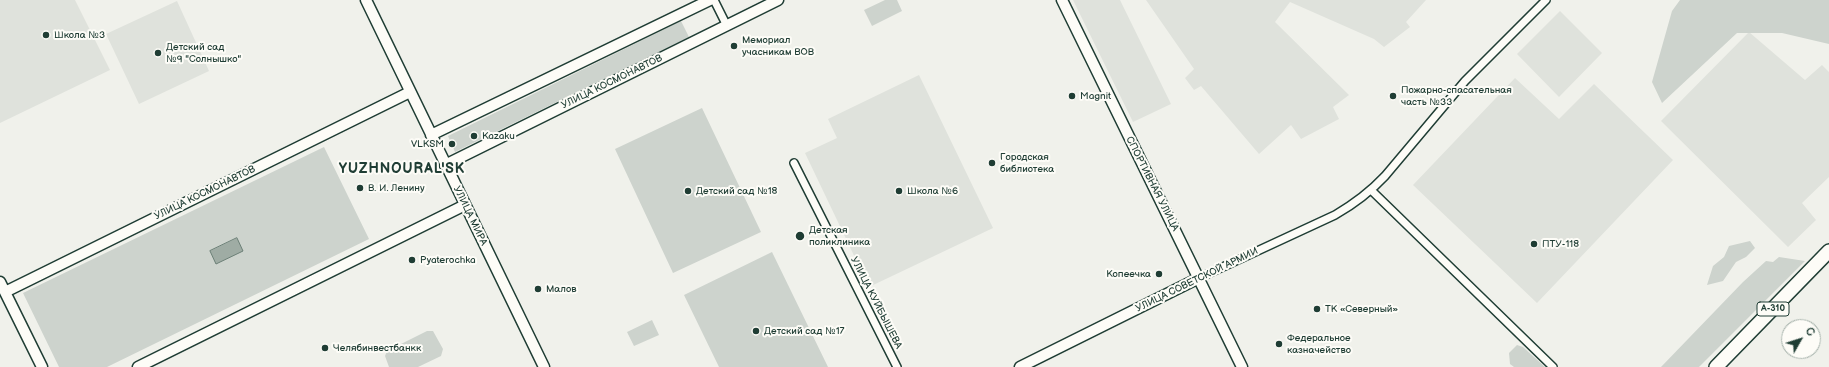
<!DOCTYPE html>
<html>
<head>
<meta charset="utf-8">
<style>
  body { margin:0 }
  #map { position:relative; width:1829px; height:367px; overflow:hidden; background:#f0f1eb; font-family:"Balsamiq Sans",sans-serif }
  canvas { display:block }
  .north { position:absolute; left:1781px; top:319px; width:40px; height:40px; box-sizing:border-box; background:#fdfcf7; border:1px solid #a4b0a9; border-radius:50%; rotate:51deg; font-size:11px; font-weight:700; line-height:16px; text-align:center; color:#1f3d34 }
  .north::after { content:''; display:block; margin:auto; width:14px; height:18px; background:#1f3d34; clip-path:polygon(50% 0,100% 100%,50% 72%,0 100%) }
</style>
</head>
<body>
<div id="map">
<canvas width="1829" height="367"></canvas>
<div class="north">С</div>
</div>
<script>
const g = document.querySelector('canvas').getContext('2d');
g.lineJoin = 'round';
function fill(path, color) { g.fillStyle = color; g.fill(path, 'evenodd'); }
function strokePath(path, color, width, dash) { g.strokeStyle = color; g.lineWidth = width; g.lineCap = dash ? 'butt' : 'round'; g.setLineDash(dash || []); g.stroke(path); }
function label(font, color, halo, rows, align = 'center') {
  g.font = font + ' "Balsamiq Sans",sans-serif'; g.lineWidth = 4; g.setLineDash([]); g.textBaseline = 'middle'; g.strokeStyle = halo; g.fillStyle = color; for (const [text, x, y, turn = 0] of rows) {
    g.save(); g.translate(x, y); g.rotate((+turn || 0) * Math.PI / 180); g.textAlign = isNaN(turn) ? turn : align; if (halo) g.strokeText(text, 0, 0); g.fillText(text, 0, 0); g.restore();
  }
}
fill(new Path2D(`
  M 0,0 L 75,0 L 110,70 L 0,123 Z
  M 1073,0 L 1120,0 L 1171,104 L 1133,122 Z
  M 1146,0 L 1426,0 L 1406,22 L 1410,27 L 1384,47 L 1374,39 L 1290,2 L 1275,22 L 1349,95 L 1333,107 L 1339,119 L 1301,139 L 1291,125 L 1259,154 L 1201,86 L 1194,90 L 1185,78 L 1194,69 Z
  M 177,1 L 209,71 L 139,104 L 106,34 Z
  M 1560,11 L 1602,53 L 1559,97 L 1517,54 Z
  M 1749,32 L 1805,80 L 1822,65 L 1829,72 L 1829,177 L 1802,203 L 1816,220 L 1788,247 L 1661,121 Z
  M 919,75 L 993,228 L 869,287 L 805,153 L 837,138 L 828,119 Z
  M 1515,78 L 1559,119 L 1594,84 L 1673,160 L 1537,303 L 1413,185 Z`), '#dfe2dc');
fill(new Path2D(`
  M 885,0 L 897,0 L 902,11 L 872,26 L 864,10 Z
  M 1680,0 L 1829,0 L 1829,44 L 1782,33 L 1737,33 L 1662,103 L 1652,82 L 1672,11 Z
  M 681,21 L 689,37 L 455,152 L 448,136 Z
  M 702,108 L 761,232 L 673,273 L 615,149 Z
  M 324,147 L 369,239 L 107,367 L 59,367 L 23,293 Z
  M 1750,241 L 1755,248 L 1746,257 L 1736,262 L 1723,281 L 1707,285 L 1713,266 L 1724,257 L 1729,246 Z
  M 772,252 L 828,367 L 719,367 L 684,295 Z
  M 1779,257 L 1805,261 L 1699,367 L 1661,367 L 1743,282 L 1766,261 L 1773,262 Z
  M 652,320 L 659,335 L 634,346 L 627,332 Z
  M 427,331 L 433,331 L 443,349 L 441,356 L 418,367 L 389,367 L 385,356 L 387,351 Z
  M 1517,345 L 1523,347 L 1545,367 L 1514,367 L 1510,364 L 1509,353 Z`), '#cdd3cd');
const water = new Path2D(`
  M 237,238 L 243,251 L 216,264 L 210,251 Z`);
fill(water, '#9faca4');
strokePath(water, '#6c8077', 1);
const street = new Path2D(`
  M 714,0 L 727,26
  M 794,163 L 897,367
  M 1371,190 L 1553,367
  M 1199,278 L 1335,215 C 1354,204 1370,192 1385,176 L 1465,81 L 1546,0`);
const secondary = new Path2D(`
  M 366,0 L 544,367
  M 1062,0 L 1242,367
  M 431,135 L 710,0
  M 445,165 L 778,0
  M 0,282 L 42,367
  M 5,292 L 410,92
  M 138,367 L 465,205
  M 1020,367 L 1199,278`);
const highway = new Path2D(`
  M 1716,367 L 1829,251`);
strokePath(street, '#1f3d34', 10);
strokePath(secondary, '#1f3d34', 13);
strokePath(highway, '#1f3d34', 16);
strokePath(street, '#fdfcf7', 7);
strokePath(secondary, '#fdfcf7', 10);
strokePath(highway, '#fdfcf7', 13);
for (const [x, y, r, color] of [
  [46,35,4,"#1f3d34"],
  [734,46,4,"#1f3d34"],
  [158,53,4,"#1f3d34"],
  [1072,96,4,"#1f3d34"],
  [1393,96,4,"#1f3d34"],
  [474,136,4,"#1f3d34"],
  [452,144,4,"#1f3d34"],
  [992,163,4,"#1f3d34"],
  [360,188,4,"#1f3d34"],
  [688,191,4,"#1f3d34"],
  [899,191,4,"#1f3d34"],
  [800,236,5,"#1f3d34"],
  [1534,244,4,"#1f3d34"],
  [412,260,4,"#1f3d34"],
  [1159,274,4,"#1f3d34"],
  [538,289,4,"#1f3d34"],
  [1317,309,4,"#1f3d34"],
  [756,331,4,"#1f3d34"],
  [1279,344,4,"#1f3d34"],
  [325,348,4,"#1f3d34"]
]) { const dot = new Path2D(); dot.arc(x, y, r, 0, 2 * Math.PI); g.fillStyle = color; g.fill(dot); strokePath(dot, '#fdfcf7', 1.5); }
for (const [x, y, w] of [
  [1773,309,32]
]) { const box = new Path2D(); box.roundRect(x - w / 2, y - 7, w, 14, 3); g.fillStyle = '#fdfcf7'; g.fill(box); strokePath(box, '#1f3d34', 1); }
label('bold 9px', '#1f3d34', null, [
  ["А-310",1773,309]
]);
label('10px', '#1f3d34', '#fdfcf7', [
  ["Школа №3",54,35],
  ["Мемориал",742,40],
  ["учасникам ВОВ",742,52],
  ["Детский сад",166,47],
  ["№9 \"Солнышко\"",166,59],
  ["Пожарно-спасательная",1401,90],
  ["часть №33",1401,102],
  ["Magnit",1080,96],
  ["Kazaku",482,136],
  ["VLKSM",444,144,"right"],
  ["Городская",1000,157],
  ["библиотека",1000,169],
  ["В. И. Ленину",368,188],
  ["Детский сад №18",696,191],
  ["Школа №6",907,191],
  ["Детская",809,230],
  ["поликлиника",809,242],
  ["ПТУ-118",1542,244],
  ["Pyaterochka",420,260],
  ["Копеечка",1151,274,"right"],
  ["Малов",546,289],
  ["ТК «Северный»",1325,309],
  ["Детский сад №17",764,331],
  ["Федеральное",1287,338],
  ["казначейство",1287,350],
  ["Челябинвестбанкк",333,348]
], 'left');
label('10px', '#1f3d34', '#fdfcf7', [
  ["УЛИЦА КОСМОНАВТОВ",612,82,-26],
  ["СПОРТИВНАЯ УЛИЦА",1152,184,63],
  ["УЛИЦА КОСМОНАВТОВ",205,193,-26],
  ["УЛИЦА МИРА",470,216,64],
  ["УЛИЦА СОВЕТСКОЙ АРМИИ",1197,280,-26],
  ["УЛИЦА КУЙБЫШЕВА",876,303,63]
]);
g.letterSpacing = '1px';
label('bold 14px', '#1f3d34', '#fdfcf7', [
  ["YUZHNOURAL'SK",402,169]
]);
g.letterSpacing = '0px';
</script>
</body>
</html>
